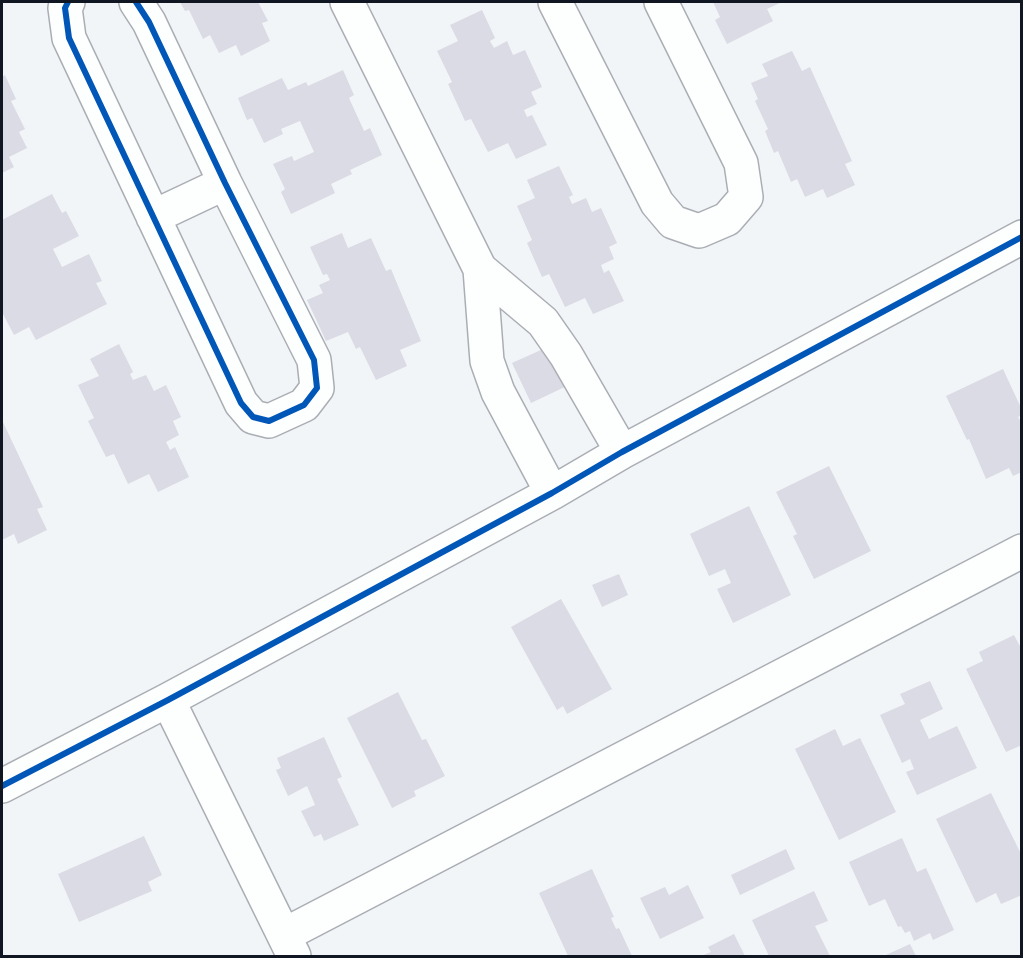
<!DOCTYPE html>
<html>
<head>
<meta charset="utf-8">
<style>
  body { margin:0 }
  #map { position:relative; width:1023px; height:958px; overflow:hidden; background:#f2f5f8; font-family:"Noto Serif",serif }
  canvas { display:block }
  .frame { position:absolute; inset:0; border:3px solid #111722; pointer-events:none }
</style>
</head>
<body>
<div id="map">
<canvas width="1023" height="958"></canvas>
<div class="frame"></div>
</div>
<script>
const g = document.querySelector('canvas').getContext('2d');
g.lineJoin = 'round';
function fill(path, color) { g.fillStyle = color; g.fill(path, 'evenodd'); }
function strokePath(path, color, width, dash) { g.strokeStyle = color; g.lineWidth = width; g.lineCap = dash ? 'butt' : 'round'; g.setLineDash(dash || []); g.stroke(path); }
fill(new Path2D(`
  M 180,2 L 258,2 L 268,21 L 262,23 L 270,41 L 241,56 L 236,45 L 219,53 L 210,35 L 203,39 L 189,10 L 185,11 Z
  M 713,2 L 782,2 L 767,9 L 773,21 L 727,44 L 715,20 L 720,17 Z
  M 482,10 L 495,38 L 490,41 L 494,48 L 507,41 L 513,55 L 525,50 L 542,87 L 531,92 L 537,104 L 524,110 L 527,117 L 532,115 L 547,145 L 516,159 L 508,143 L 488,152 L 471,119 L 465,121 L 448,84 L 452,82 L 437,51 L 458,41 L 450,25 Z
  M 792,51 L 802,71 L 810,67 L 852,161 L 845,164 L 855,185 L 827,198 L 823,189 L 805,197 L 797,179 L 791,182 L 778,151 L 774,153 L 765,131 L 768,129 L 755,101 L 758,99 L 751,83 L 768,76 L 762,64 Z
  M 343,70 L 354,95 L 349,98 L 364,131 L 370,128 L 382,155 L 350,170 L 352,174 L 331,184 L 335,193 L 291,214 L 281,192 L 285,189 L 273,164 L 292,156 L 294,161 L 314,152 L 300,121 L 281,129 L 283,134 L 264,143 L 252,118 L 247,120 L 238,98 L 282,78 L 288,90 L 306,82 L 308,86 Z
  M 5,75 L 16,99 L 11,101 L 25,129 L 19,132 L 27,148 L 9,157 L 14,167 L 2,173 L 2,77 Z
  M 559,166 L 573,195 L 569,197 L 572,204 L 586,198 L 592,212 L 601,208 L 617,243 L 609,247 L 614,259 L 601,265 L 604,273 L 609,270 L 624,301 L 593,314 L 585,298 L 565,307 L 549,274 L 542,277 L 527,243 L 532,240 L 517,206 L 535,198 L 527,180 Z
  M 52,194 L 62,213 L 66,211 L 79,236 L 53,249 L 62,267 L 89,254 L 102,281 L 96,283 L 107,304 L 36,340 L 29,327 L 14,335 L 3,314 L 2,315 L 2,220 Z
  M 342,233 L 348,248 L 371,238 L 386,271 L 391,269 L 421,341 L 400,350 L 407,366 L 376,380 L 360,347 L 356,349 L 348,332 L 326,341 L 307,300 L 323,293 L 319,285 L 330,280 L 327,274 L 323,275 L 310,247 Z
  M 119,344 L 133,372 L 130,374 L 133,380 L 146,375 L 154,391 L 166,385 L 181,417 L 173,421 L 179,435 L 166,442 L 170,450 L 175,447 L 189,477 L 158,492 L 149,474 L 128,484 L 114,454 L 106,457 L 88,421 L 94,418 L 78,385 L 99,376 L 90,359 Z
  M 552,345 L 569,385 L 531,403 L 512,363 Z
  M 1003,369 L 1022,410 L 1022,415 L 1018,417 L 1022,424 L 1022,472 L 1013,476 L 1009,468 L 986,479 L 969,439 L 967,440 L 946,396 Z
  M 2,420 L 43,507 L 37,509 L 47,530 L 18,544 L 14,534 L 2,540 Z
  M 829,466 L 871,551 L 814,579 L 793,536 L 797,534 L 776,492 Z
  M 749,506 L 791,595 L 733,623 L 717,589 L 731,583 L 725,569 L 709,576 L 690,534 Z
  M 619,574 L 628,595 L 602,607 L 592,585 Z
  M 561,599 L 612,689 L 567,714 L 563,706 L 557,710 L 511,627 Z
  M 1014,635 L 1022,650 L 1022,745 L 1006,752 L 966,669 L 983,661 L 979,652 Z
  M 930,681 L 943,709 L 920,720 L 929,739 L 957,726 L 977,768 L 917,795 L 906,772 L 914,769 L 910,759 L 902,763 L 880,715 L 905,704 L 900,694 Z
  M 398,692 L 422,740 L 426,739 L 445,776 L 414,791 L 416,796 L 392,808 L 347,718 Z
  M 835,729 L 843,746 L 860,738 L 896,812 L 839,840 L 795,749 Z
  M 324,737 L 342,777 L 337,779 L 359,825 L 324,841 L 321,834 L 314,837 L 301,811 L 315,805 L 307,786 L 288,796 L 276,770 L 281,768 L 277,758 Z
  M 991,793 L 1022,856 L 1022,895 L 1001,904 L 996,893 L 976,903 L 936,819 Z
  M 144,836 L 162,875 L 148,882 L 152,891 L 79,922 L 58,874 Z
  M 902,838 L 917,872 L 926,868 L 954,930 L 933,940 L 930,933 L 914,941 L 910,931 L 905,933 L 901,926 L 898,927 L 885,899 L 869,906 L 849,862 Z
  M 786,849 L 795,869 L 740,895 L 731,875 Z
  M 592,869 L 614,917 L 611,918 L 616,929 L 619,928 L 632,956 L 568,956 L 539,893 Z
  M 688,885 L 704,918 L 660,939 L 640,898 L 665,887 L 669,895 Z
  M 814,891 L 828,921 L 815,926 L 830,956 L 769,956 L 752,920 Z
  M 734,934 L 745,956 L 701,956 L 711,952 L 708,947 Z
  M 910,944 L 916,956 L 887,956 L 886,955 Z`), '#dadbe4');
const minor = new Path2D(`
  M 68,2 L 65,8 L 69,38 L 241,403 L 253,417 L 269,421 L 304,405 L 317,388 L 314,360 L 225,183 L 149,22 L 136,2
  M 347,2 L 480,269 L 487,361 L 498,392 L 552,493
  M 555,2 L 657,203 L 673,222 L 699,231 L 727,219 L 746,197 L 741,163 L 661,2
  M 153,217 L 225,183
  M 480,269 L 543,322 L 566,355 L 622,452
  M 168,700 L 294,956
  M 2,786 L 168,700 L 552,493 L 622,452 L 1022,237
  M 284,935 L 1022,551`);
strokePath(minor, '#aaaeb4', 36);
strokePath(minor, '#fdfefe', 33);
strokePath(new Path2D(`
  M 68,2 L 65,8 L 69,38 L 241,403 L 253,417 L 269,421 L 304,405 L 317,388 L 314,360 L 225,183 L 149,22 L 136,2
  M 2,786 L 168,700 L 552,493 L 622,452 L 1022,237`), '#0057b8', 6);
</script>
</body>
</html>
